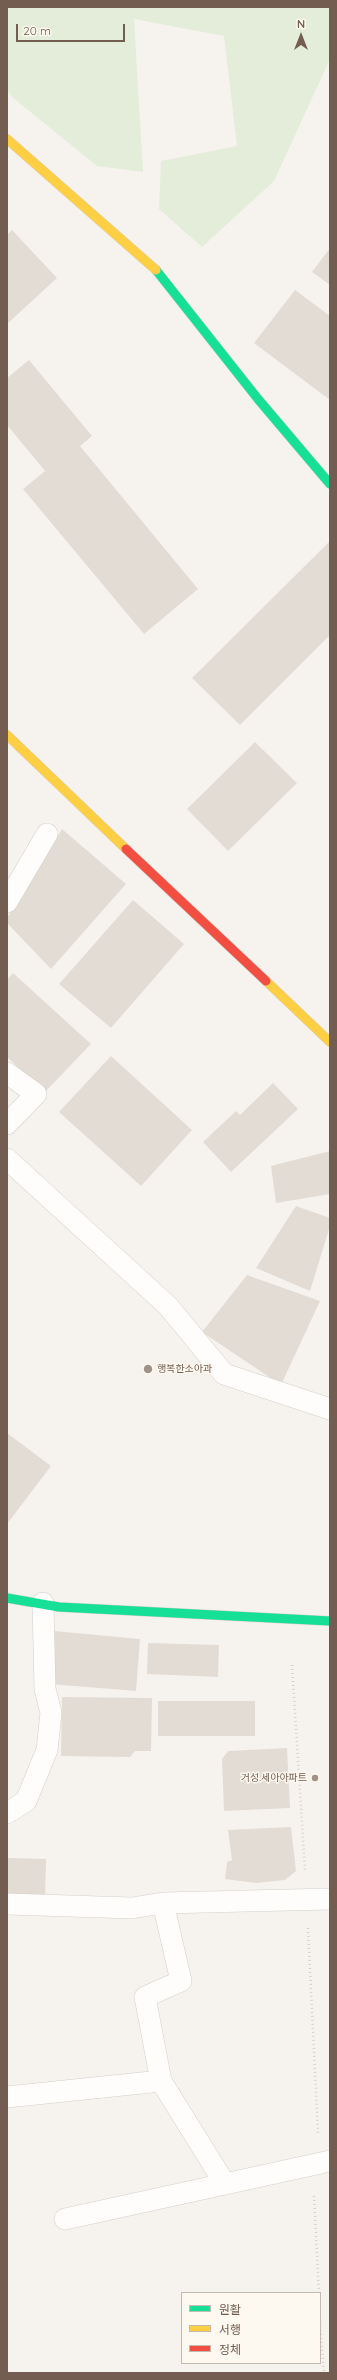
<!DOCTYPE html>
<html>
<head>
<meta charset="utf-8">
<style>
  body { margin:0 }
  #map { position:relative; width:337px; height:2380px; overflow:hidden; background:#f6f3ee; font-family:Quicksand,"Noto Sans KR",sans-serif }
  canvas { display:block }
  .frame { position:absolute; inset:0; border:8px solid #725d50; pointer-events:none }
  .legend { position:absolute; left:181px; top:2292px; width:140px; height:72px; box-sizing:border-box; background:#fdf8f0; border:1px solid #c5bab0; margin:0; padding:5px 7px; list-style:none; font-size:12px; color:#725d50 }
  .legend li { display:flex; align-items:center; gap:8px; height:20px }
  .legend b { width:20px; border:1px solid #c5bab0 }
  .north { position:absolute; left:281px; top:16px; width:40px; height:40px; -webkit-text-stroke:3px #fdf8f0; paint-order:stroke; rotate:0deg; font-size:11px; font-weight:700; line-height:16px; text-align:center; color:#725d50 }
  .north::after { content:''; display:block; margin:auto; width:14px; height:18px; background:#725d50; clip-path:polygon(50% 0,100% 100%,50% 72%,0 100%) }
  .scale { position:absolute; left:16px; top:24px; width:109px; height:18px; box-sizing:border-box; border:2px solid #725d50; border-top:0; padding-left:5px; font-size:12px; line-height:14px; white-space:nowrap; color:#725d50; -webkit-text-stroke:3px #fdf8f0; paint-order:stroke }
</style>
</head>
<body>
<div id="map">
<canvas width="337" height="2380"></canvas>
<div class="frame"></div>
<ul class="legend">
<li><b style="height:5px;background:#16e098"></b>원활</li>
<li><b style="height:5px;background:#ffcf43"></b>서행</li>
<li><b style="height:5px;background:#f24e42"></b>정체</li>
</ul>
<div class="north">N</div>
<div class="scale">20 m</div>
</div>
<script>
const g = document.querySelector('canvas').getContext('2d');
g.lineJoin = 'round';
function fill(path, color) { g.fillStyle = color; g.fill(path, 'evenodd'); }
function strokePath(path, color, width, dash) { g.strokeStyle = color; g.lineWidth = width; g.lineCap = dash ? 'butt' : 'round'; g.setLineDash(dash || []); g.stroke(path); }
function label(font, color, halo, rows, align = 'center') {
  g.font = font + ' Quicksand,"Noto Sans KR",sans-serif'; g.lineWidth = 3; g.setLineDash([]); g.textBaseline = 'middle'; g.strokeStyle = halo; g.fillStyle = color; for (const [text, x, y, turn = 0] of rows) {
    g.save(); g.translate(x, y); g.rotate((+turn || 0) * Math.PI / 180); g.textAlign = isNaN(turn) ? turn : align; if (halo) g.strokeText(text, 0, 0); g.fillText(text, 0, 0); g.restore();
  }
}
fill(new Path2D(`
  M 7,7 L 330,7 L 330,59 L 274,181 L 202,247 L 159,209 L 161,161 L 237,146 L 224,36 L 134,19 L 143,172 L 97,166 L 12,97 L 7,89 Z`), '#e4ecda');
fill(new Path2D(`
  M 12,230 L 57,278 L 7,324 L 7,235 Z
  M 330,248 L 330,285 L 312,272 Z
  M 295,290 L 330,316 L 330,400 L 254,343 Z
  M 29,360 L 92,436 L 80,446 L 198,589 L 144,634 L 23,489 L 45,471 L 7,425 L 7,378 Z
  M 330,541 L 330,635 L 240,725 L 192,678 Z
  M 255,742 L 297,783 L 228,851 L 187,809 Z
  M 62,829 L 126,884 L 51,969 L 7,923 L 7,918 Z
  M 133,900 L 184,944 L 111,1028 L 59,984 Z
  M 13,973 L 91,1044 L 45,1092 L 7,1057 L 7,980 Z
  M 111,1056 L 192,1130 L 141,1186 L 59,1112 Z
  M 273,1083 L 298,1109 L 231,1172 L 203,1142 L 236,1111 L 240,1115 Z
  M 330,1151 L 330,1194 L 276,1203 L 271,1166 Z
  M 296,1206 L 330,1218 L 330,1226 L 310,1291 L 256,1268 Z
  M 247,1275 L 320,1301 L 281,1385 L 202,1332 Z
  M 7,1433 L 51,1466 L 7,1524 Z
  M 54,1631 L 140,1639 L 136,1691 L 49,1684 Z
  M 148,1643 L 219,1645 L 218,1677 L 147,1674 Z
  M 62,1697 L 152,1698 L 151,1751 L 135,1751 L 130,1757 L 61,1756 Z
  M 158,1701 L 255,1701 L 255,1736 L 158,1736 Z
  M 287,1748 L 290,1808 L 224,1811 L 222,1759 L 228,1751 Z
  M 291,1827 L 296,1871 L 285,1880 L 256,1883 L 225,1879 L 227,1862 L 232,1860 L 228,1830 Z
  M 7,1858 L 46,1859 L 45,1900 L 7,1898 Z`), '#e3dcd5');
const lane = new Path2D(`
  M 7,902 L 47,834
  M 7,1073 L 36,1094 L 7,1124
  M 7,1159 L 168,1306 L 224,1374 L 330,1409
  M 7,1813 L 26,1801 L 47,1750 L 51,1713 L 45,1689 L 43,1603
  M 7,1904 L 132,1908 L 163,1903 L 330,1899
  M 161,2081 L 145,1997 L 181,1981 L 163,1903
  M 7,2097 L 161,2081 L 225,2184
  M 65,2219 L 330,2161`);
const fast = new Path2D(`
  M 156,270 L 258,399 L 330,484
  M 7,1598 L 59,1607 L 330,1621`);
const slow = new Path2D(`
  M 7,139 L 156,270
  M 7,735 L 126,849
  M 266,981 L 330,1042`);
const jam = new Path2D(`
  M 126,849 L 266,981`);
strokePath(lane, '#d4cfc9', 22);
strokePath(fast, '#d4cfc9', 10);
strokePath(slow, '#d4cfc9', 10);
strokePath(jam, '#d4cfc9', 10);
strokePath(new Path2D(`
  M 292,1665 L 305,1870
  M 308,1928 L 318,2133
  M 314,2196 L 319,2293
  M 320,2322 L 324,2373`), '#d7d1cd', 2.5, [1, 3]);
strokePath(lane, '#fefdfc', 21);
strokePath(fast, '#16e098', 9);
strokePath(slow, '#ffcf43', 9);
strokePath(jam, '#f24e42', 9);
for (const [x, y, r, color] of [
  [148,1369,5,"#a09287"],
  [315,1778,4,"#a09287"]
]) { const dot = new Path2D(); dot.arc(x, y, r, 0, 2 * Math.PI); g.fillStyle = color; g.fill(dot); strokePath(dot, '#fdf8f0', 1.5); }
label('10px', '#725d50', '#fdf8f0', [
  ["행복한소아과",157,1369],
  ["거성.세아아파트",307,1778,"right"]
], 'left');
</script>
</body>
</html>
